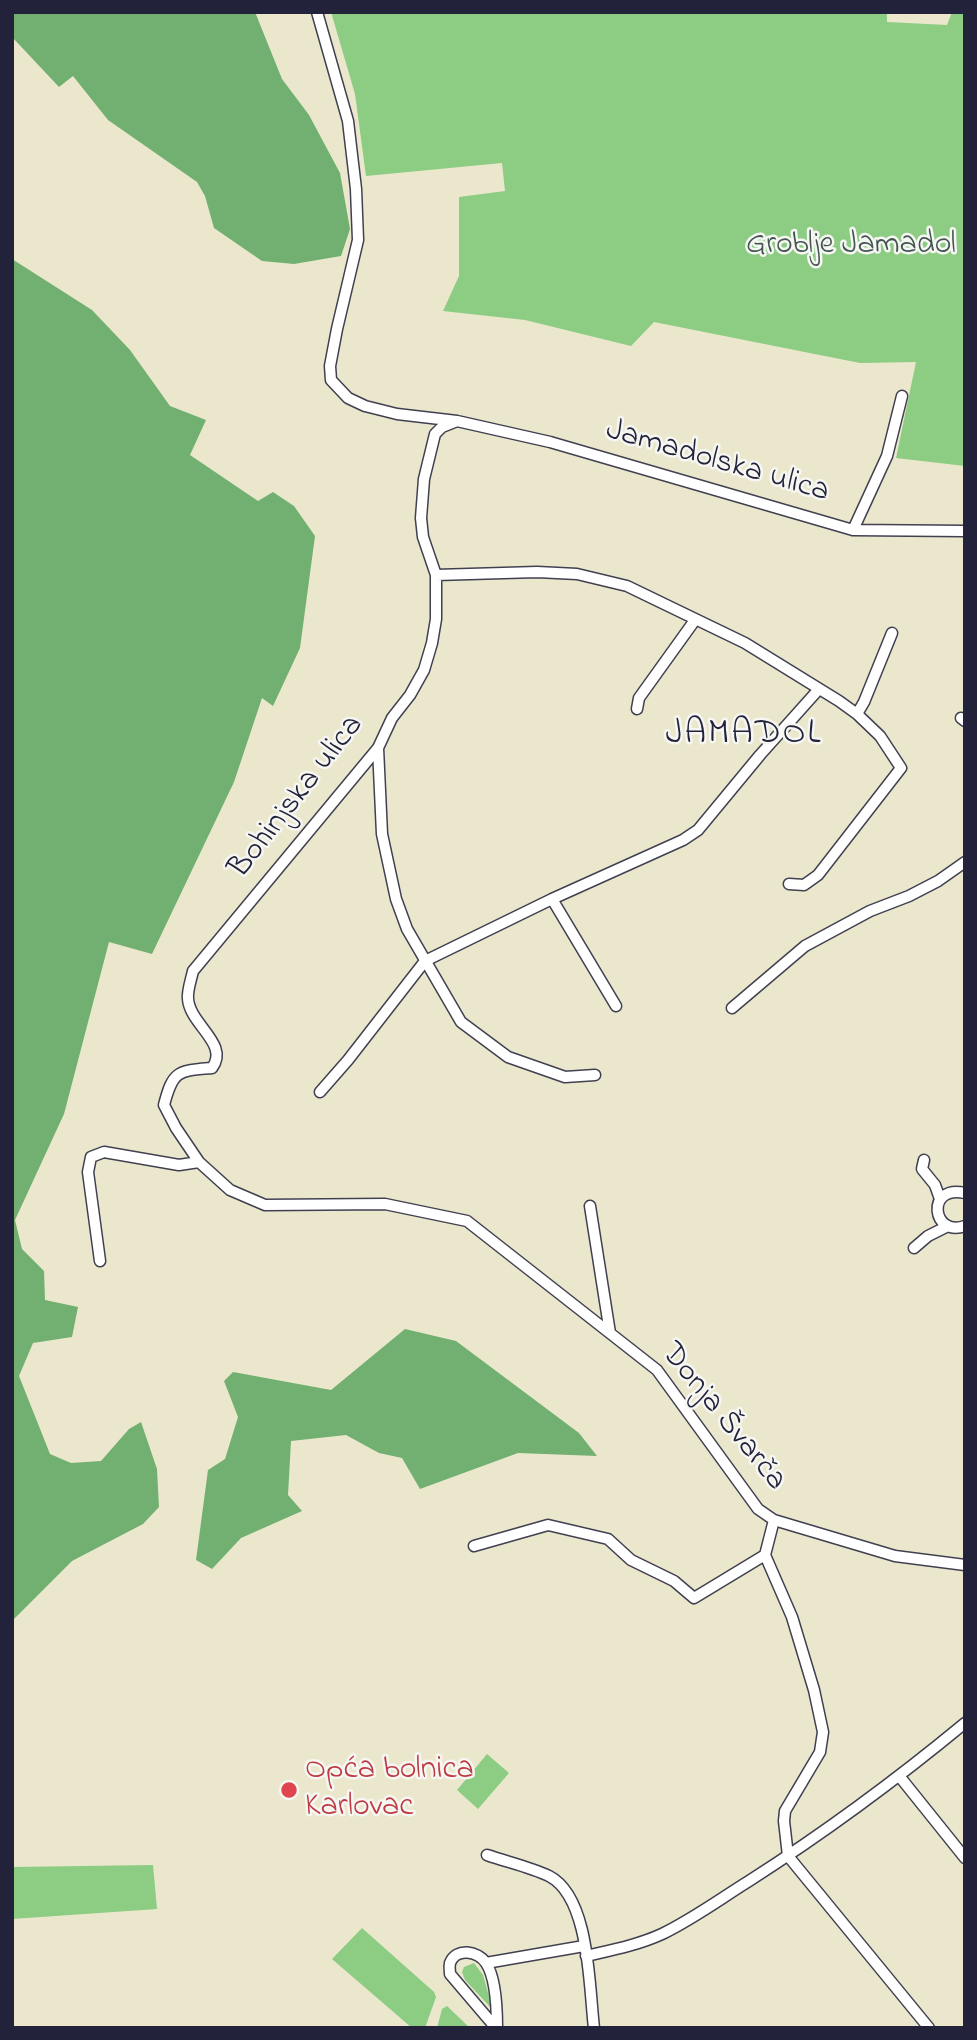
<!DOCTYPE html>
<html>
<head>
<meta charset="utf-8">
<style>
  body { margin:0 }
  #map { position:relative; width:977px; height:2040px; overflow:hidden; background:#ebe7cd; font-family:"Indie Flower",sans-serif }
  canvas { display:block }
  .frame { position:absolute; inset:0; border:14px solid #22223b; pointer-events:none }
</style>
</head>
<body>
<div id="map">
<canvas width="977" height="2040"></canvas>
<div class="frame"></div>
</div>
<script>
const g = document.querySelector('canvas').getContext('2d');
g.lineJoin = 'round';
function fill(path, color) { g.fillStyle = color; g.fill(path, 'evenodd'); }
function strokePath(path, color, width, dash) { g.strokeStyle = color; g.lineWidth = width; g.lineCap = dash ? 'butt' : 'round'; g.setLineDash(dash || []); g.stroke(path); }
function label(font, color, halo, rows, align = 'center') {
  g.font = font + ' "Indie Flower",sans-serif'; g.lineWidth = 5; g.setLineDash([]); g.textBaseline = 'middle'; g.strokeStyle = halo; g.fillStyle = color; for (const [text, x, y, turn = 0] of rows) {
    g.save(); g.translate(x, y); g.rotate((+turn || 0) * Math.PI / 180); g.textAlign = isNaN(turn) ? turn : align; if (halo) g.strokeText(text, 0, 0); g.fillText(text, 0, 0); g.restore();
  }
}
fill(new Path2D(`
  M 331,12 L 887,12 L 887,22 L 947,25 L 952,12 L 965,12 L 965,466 L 896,458 L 916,362 L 860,363 L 654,322 L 631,346 L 525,320 L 443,311 L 459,276 L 459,197 L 505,191 L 502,163 L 366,176 L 355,94 Z
  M 487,1754 L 509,1773 L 478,1809 L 457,1790 Z
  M 153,1865 L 157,1909 L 12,1919 L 12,1867 Z
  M 362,1928 L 434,1992 L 436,1997 L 425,2028 L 412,2028 L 332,1959 Z
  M 474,1963 L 483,1975 L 493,2010 L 465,1980 L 462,1972 L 464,1967 Z
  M 447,2006 L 470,2028 L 437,2028 L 442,2009 Z`), '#8ccc83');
fill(new Path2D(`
  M 12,12 L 255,12 L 282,79 L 309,115 L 340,173 L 350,229 L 341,256 L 294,264 L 262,261 L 214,228 L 205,196 L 197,182 L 108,120 L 73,76 L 59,87 L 12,37 Z
  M 12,259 L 92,310 L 130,350 L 170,406 L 206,420 L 190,455 L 258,501 L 273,492 L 294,506 L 315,536 L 300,648 L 273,706 L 262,698 L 234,782 L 152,954 L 109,942 L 64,1114 L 15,1220 L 22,1249 L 44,1271 L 45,1300 L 78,1307 L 72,1337 L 33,1343 L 19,1376 L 50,1454 L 71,1463 L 101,1461 L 129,1429 L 141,1422 L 157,1469 L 159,1507 L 143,1524 L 72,1561 L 12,1621 Z
  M 405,1329 L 456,1341 L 579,1433 L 597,1456 L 518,1453 L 420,1489 L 402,1458 L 379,1453 L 346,1435 L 291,1441 L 288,1495 L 302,1511 L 241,1538 L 212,1569 L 196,1560 L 208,1470 L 225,1459 L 238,1417 L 224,1381 L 233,1372 L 331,1390 Z`), '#71b071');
const street = new Path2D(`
  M 317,12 L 348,121 L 356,189 L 358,240 L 337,329 L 330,366 L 331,380 L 348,398 L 365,406 L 397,414 L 457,421 L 550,442 L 853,530 L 965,531
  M 457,421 L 442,427 L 435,434 L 424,479 L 421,518 L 423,537 L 436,575 L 436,619 L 432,643 L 424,670 L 410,695 L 392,718 L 378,748 L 193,971 C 191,980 187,991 188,999 C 190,1025 230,1044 212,1068 C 178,1071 173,1070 164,1105 L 176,1128 L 199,1162 L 230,1190 L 265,1205 L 385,1204 L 467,1221 L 657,1370 L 758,1509 L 774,1520 L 895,1556 L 965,1565
  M 853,530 L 887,456 L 902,396
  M 436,575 L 537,572 L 577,574 L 627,586 L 745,643 L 839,701 L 857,714 L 880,736 L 901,768 L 818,875 L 804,885 L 789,884
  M 637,709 L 639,698 L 695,620
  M 857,714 L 864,702 L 892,633
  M 961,718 L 965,721
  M 378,748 L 382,834 L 396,899 L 407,929 L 461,1022 L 508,1057 L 565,1077 L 595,1075
  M 552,899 L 616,1006
  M 732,1008 L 805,946 L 870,911 L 909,896 L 938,881 L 965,862
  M 320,1092 L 348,1060 L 425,961 L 552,899 L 683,840 L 698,830 L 760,755 L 819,689
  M 924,1160 L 922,1169 L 935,1185 L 940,1199
  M 965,1193 C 925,1184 932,1238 965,1226
  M 590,1206 L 610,1333
  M 914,1248 L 928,1236 L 946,1227
  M 100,1261 L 88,1172 L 91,1157 L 104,1152 L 179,1165 L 199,1162
  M 774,1520 L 765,1555 L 792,1617 L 814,1690 L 823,1732 L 820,1752 L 785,1811 L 784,1821 L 788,1856 L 929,2028
  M 474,1546 L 548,1525 L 608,1539 L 631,1560 L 674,1581 L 694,1598 L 765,1555
  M 900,1777 L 965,1858
  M 487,1855 C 507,1862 530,1867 549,1876 C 590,1897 589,1987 594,2028
  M 586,1956 C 612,1950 638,1945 662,1934 C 693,1919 720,1899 749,1881 C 824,1833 896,1780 965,1723
  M 486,1963 L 584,1946
  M 496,2028 L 450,1974 C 450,1971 449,1967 450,1963 C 456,1947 478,1951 486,1963 C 496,1978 497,2010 497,2028`);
strokePath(street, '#404051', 13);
strokePath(street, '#fff', 10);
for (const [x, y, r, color] of [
  [289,1790,9,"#e0444e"]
]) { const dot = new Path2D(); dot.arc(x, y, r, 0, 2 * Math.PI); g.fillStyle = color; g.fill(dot); strokePath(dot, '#f6f6f2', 2.5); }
label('32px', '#425551', '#f6f6f2', [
  ["Groblje Jamadol",851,247]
]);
label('32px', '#22223b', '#f6f6f2', [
  ["Jamadolska ulica",717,463,16],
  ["Bohinjska ulica",298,798,-52],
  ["Donja Švarča",722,1418,51]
]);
label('32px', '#be3a42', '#f6f6f2', [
  ["Opća bolnica",305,1772],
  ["Karlovac",305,1809]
], 'left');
g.letterSpacing = '2px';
label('35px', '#22223b', '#f6f6f2', [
  ["JAMADOL",744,736]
]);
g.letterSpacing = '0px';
</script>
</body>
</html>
